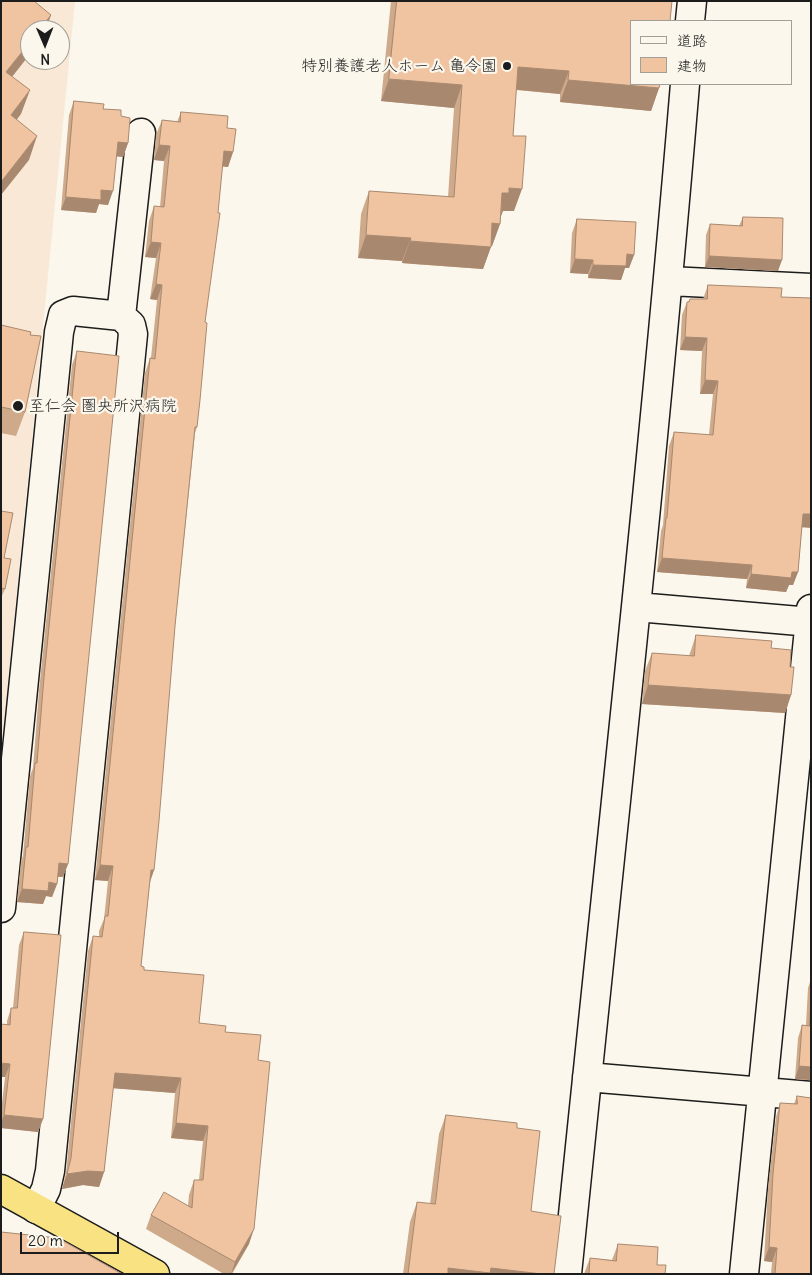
<!DOCTYPE html>
<html>
<head>
<meta charset="utf-8">
<style>
  body { margin:0 }
  #map { position:relative; width:812px; height:1275px; overflow:hidden; background:#fbf7ec; font-family:Delius,"Klee One",sans-serif }
  canvas { display:block }
  .frame { position:absolute; inset:0; border:2px solid #1c1c1c; pointer-events:none }
  .legend { position:absolute; left:630px; top:20px; width:162px; height:65px; box-sizing:border-box; background:#fbf7ec; border:1px solid #a29f99; margin:0; padding:6px 9px; list-style:none; font-size:15px; color:#1c1c1c }
  .legend li { display:flex; align-items:center; gap:10px; height:25px }
  .legend b { width:25px; border:1px solid #a29f99 }
  .north { position:absolute; left:20px; top:20px; width:50px; height:50px; box-sizing:border-box; background:#fbf7ec; border:1px solid #a29f99; border-radius:50%; rotate:179deg; font-size:14px; font-weight:700; line-height:20px; text-align:center; color:#1c1c1c }
  .north::after { content:''; display:block; margin:auto; width:18px; height:22px; background:#1c1c1c; clip-path:polygon(50% 0,100% 100%,50% 72%,0 100%) }
  .scale { position:absolute; left:20px; top:1232px; width:99px; height:22px; box-sizing:border-box; border:2px solid #1c1c1c; border-top:0; padding-left:6px; font-size:15px; line-height:18px; white-space:nowrap; color:#1c1c1c; -webkit-text-stroke:4px #fbf7ec; paint-order:stroke }
</style>
</head>
<body>
<div id="map">
<canvas width="812" height="1275"></canvas>
<div class="frame"></div>
<ul class="legend">
<li><b style="height:6px;background:#fbf7ec"></b>道路</li>
<li><b style="height:14px;background:#f0c4a0"></b>建物</li>
</ul>
<div class="north">N</div>
<div class="scale">20 m</div>
</div>
<script>
const g = document.querySelector('canvas').getContext('2d');
g.lineJoin = 'round';
function fill(path, color) { g.fillStyle = color; g.fill(path, 'evenodd'); }
function strokePath(path, color, width, dash) { g.strokeStyle = color; g.lineWidth = width; g.lineCap = dash ? 'butt' : 'round'; g.setLineDash(dash || []); g.stroke(path); }
function label(font, color, halo, rows, align = 'center') {
  g.font = font + ' Delius,"Klee One",sans-serif'; g.lineWidth = 4.5; g.setLineDash([]); g.textBaseline = 'middle'; g.strokeStyle = halo; g.fillStyle = color; for (const [text, x, y, turn = 0] of rows) {
    g.save(); g.translate(x, y); g.rotate((+turn || 0) * Math.PI / 180); g.textAlign = isNaN(turn) ? turn : align; if (halo) g.strokeText(text, 0, 0); g.fillText(text, 0, 0); g.restore();
  }
}
fill(new Path2D(`
  M 1,1 L 75,1 L 1,752 ZM 30,30 L 60,30 L 60,60 L 30,60 Z`), '#f8e8d5');
const minor = new Path2D(`
  M 690,21 L 692,1
  M 669,281 L 811,288
  M 637,607 L 811,622
  M 1,908 L 59,332 L 63,315 L 73,311 L 121,316
  M 587,1077 L 811,1096
  M 36,1209 L 46,1189 L 50,1171 L 133,334 L 131,325 L 121,316 L 141,133
  M 567,1274 C 607,877 652,481 685,84
  M 744,1274 L 811,609`);
const trunk = new Path2D(`
  M 1,1189 L 155,1274`);
strokePath(minor, '#1c1c1c', 31);
strokePath(trunk, '#1c1c1c', 31);
strokePath(minor, '#fbf7ec', 28);
strokePath(trunk, '#f8e281', 28);
fill(new Path2D(`
  M 391,1 L 672,1 L 631,21 L 659,88 L 651,111 L 560,102 L 560,94 L 516,90 L 513,136 L 514,211 L 503,211 L 501,216 L 500,224 L 492,246 L 491,246 L 483,269 L 413,264 L 402,263 L 402,261 L 358,258 L 361,214 L 369,191 L 448,197 L 454,108 L 381,101 Z
  M 74,101 L 103,109 L 121,116 L 128,143 L 123,157 L 116,156 L 108,205 L 99,204 L 96,213 L 61,210 L 69,115 Z
  M 181,112 L 227,128 L 233,152 L 228,167 L 222,166 L 205,322 L 197,427 L 195,433 L 175,626 L 154,870 L 150,881 L 141,966 L 199,1023 L 225,1032 L 258,1060 L 249,1244 L 232,1274 L 224,1274 L 146,1229 L 151,1215 L 188,1206 L 189,1195 L 194,1180 L 199,1180 L 203,1141 L 171,1138 L 175,1093 L 113,1088 L 104,1172 L 99,1187 L 83,1185 L 62,1189 L 66,1173 L 88,951 L 93,936 L 99,937 L 99,931 L 104,919 L 108,881 L 95,880 L 145,373 L 150,358 L 151,358 L 157,300 L 150,299 L 156,258 L 145,257 L 149,221 L 154,206 L 160,207 L 164,161 L 154,160 L 156,135 L 162,120 L 177,122 Z
  M 743,217 L 778,271 L 705,267 L 706,235 L 710,224 L 739,226 Z
  M 577,219 L 634,255 L 629,268 L 625,268 L 621,280 L 588,278 L 588,274 L 570,273 L 572,233 Z
  M 708,285 L 781,297 L 802,527 L 798,572 L 793,585 L 789,585 L 786,592 L 746,588 L 747,579 L 657,572 L 661,531 L 663,525 L 669,446 L 674,432 L 709,435 L 713,394 L 700,394 L 702,351 L 680,350 L 682,315 L 687,302 L 688,302 L 690,299 L 703,299 Z
  M 1,325 L 25,412 L 16,436 L 1,433 Z
  M 77,351 L 68,864 L 63,877 L 58,877 L 57,884 L 52,897 L 46,896 L 43,904 L 17,902 L 21,861 L 23,856 L 30,776 L 33,768 L 39,691 L 72,365 Z
  M 1,511 L 5,589 L 1,598 Z
  M 696,635 L 771,648 L 790,667 L 791,695 L 785,713 L 642,704 L 645,671 L 652,653 L 689,656 Z
  M 24,932 L 43,1119 L 38,1132 L 1,1128 L 1,1112 L 5,1077 L 7,1021 L 11,1008 L 13,1008 L 19,945 Z
  M 811,979 L 811,1080 L 795,1079 L 798,1038 L 802,1025 L 806,1025 L 808,988 Z
  M 797,1096 L 811,1274 L 771,1274 L 772,1262 L 764,1261 L 768,1188 L 776,1117 L 780,1103 L 794,1104 Z
  M 446,1115 L 517,1128 L 531,1211 L 554,1274 L 403,1274 L 410,1222 L 417,1202 L 430,1204 L 439,1134 Z
  M 618,1244 L 657,1265 L 665,1274 L 584,1274 L 590,1258 L 612,1260 Z`), '#cea98a');
fill(new Path2D(`
  M 51,15 L 46,30 L 39,30 Z
  M 30,42 L 30,54 L 1,91 L 6,72 Z
  M 518,67 L 569,71 L 560,94 L 510,89 Z
  M 389,79 L 462,85 L 454,108 L 381,101 Z
  M 568,80 L 659,88 L 651,111 L 560,102 Z
  M 30,90 L 21,114 L 2,139 L 11,115 Z
  M 37,136 L 29,160 L 1,195 L 1,182 Z
  M 118,142 L 128,143 L 123,157 L 113,156 Z
  M 159,145 L 170,146 L 164,161 L 154,160 Z
  M 224,151 L 233,152 L 228,167 L 218,166 Z
  M 509,188 L 522,189 L 514,211 L 503,211 L 501,216 L 502,193 Z
  M 101,190 L 113,191 L 108,205 L 99,204 L 96,213 L 61,210 L 66,197 Z
  M 492,223 L 500,224 L 492,246 L 484,246 Z
  M 366,235 L 411,238 L 402,261 L 358,258 Z
  M 410,241 L 491,247 L 483,269 L 402,263 Z
  M 151,242 L 161,243 L 156,258 L 145,257 Z
  M 627,254 L 634,255 L 629,268 L 625,268 L 621,280 L 588,278 L 593,265 Z
  M 709,256 L 782,260 L 778,271 L 705,267 Z
  M 575,259 L 593,260 L 588,274 L 570,273 Z
  M 156,284 L 162,285 L 157,300 L 150,299 Z
  M 685,337 L 707,338 L 702,351 L 680,350 Z
  M 705,380 L 718,381 L 713,394 L 700,394 Z
  M 803,514 L 811,514 L 811,528 L 798,527 Z
  M 662,558 L 752,565 L 747,579 L 657,572 Z
  M 792,572 L 798,572 L 793,585 L 789,585 L 786,592 L 746,588 L 751,574 Z
  M 648,685 L 791,695 L 785,713 L 642,704 Z
  M 59,863 L 68,864 L 63,877 L 54,876 Z
  M 100,865 L 113,866 L 108,881 L 95,880 Z
  M 151,870 L 154,870 L 149,885 Z
  M 49,882 L 57,884 L 52,897 L 46,896 L 43,904 L 17,902 L 22,889 Z
  M 1,1063 L 10,1064 L 5,1077 L 1,1077 Z
  M 799,1066 L 811,1067 L 811,1080 L 795,1079 Z
  M 115,1073 L 181,1078 L 175,1093 L 110,1088 Z
  M 4,1115 L 43,1119 L 38,1132 L 1,1128 L 1,1123 Z
  M 176,1123 L 208,1126 L 203,1141 L 171,1138 Z
  M 88,1171 L 104,1172 L 99,1187 L 83,1185 L 62,1189 L 67,1174 Z
  M 254,1229 L 249,1244 L 231,1274 L 235,1262 Z
  M 769,1247 L 777,1248 L 772,1262 L 764,1261 Z
  M 448,1268 L 491,1268 L 542,1274 L 446,1274 Z`), '#a88970');
const building = new Path2D(`
  M 1,1 L 34,1 L 51,15 L 39,30 L 30,30 L 30,42 L 6,72 L 30,90 L 11,115 L 37,136 L 1,182 Z
  M 397,1 L 672,1 L 670,21 L 631,21 L 631,84 L 660,84 L 659,88 L 568,80 L 569,71 L 518,67 L 513,136 L 526,136 L 522,189 L 509,188 L 509,193 L 502,193 L 500,224 L 492,223 L 491,247 L 422,242 L 410,241 L 411,238 L 366,235 L 369,191 L 454,197 L 462,85 L 389,79 Z
  M 74,101 L 104,104 L 103,109 L 121,110 L 121,116 L 130,118 L 128,143 L 118,142 L 113,191 L 101,190 L 101,200 L 66,197 Z
  M 181,112 L 228,116 L 227,128 L 236,129 L 233,152 L 224,151 L 218,213 L 220,213 L 205,322 L 207,323 L 200,400 L 197,427 L 195,427 L 175,626 L 159,821 L 154,870 L 151,870 L 141,966 L 144,967 L 144,970 L 204,975 L 199,1023 L 226,1026 L 225,1032 L 261,1035 L 258,1060 L 270,1062 L 254,1229 L 235,1262 L 151,1215 L 164,1192 L 192,1208 L 194,1180 L 203,1180 L 208,1126 L 176,1123 L 181,1078 L 115,1073 L 104,1172 L 88,1171 L 67,1174 L 71,1158 L 93,936 L 102,937 L 105,916 L 108,916 L 113,866 L 100,865 L 150,358 L 155,359 L 162,285 L 156,284 L 161,243 L 151,242 L 154,206 L 164,207 L 170,146 L 159,145 L 162,120 L 180,122 Z
  M 743,217 L 783,218 L 782,260 L 709,256 L 710,224 L 742,226 Z
  M 577,219 L 636,222 L 634,255 L 627,254 L 626,266 L 593,265 L 593,260 L 575,259 Z
  M 708,285 L 782,288 L 781,297 L 811,298 L 811,514 L 803,514 L 798,572 L 792,572 L 791,578 L 751,574 L 752,565 L 662,558 L 666,518 L 667,518 L 674,432 L 713,435 L 718,381 L 705,380 L 707,338 L 685,337 L 687,302 L 689,302 L 690,299 L 707,299 Z
  M 1,325 L 31,332 L 30,335 L 41,336 L 25,412 L 1,407 Z
  M 77,351 L 119,356 L 68,864 L 59,863 L 57,884 L 49,882 L 48,891 L 22,889 L 26,847 L 28,847 L 35,763 L 37,763 L 44,677 Z
  M 1,511 L 13,513 L 4,558 L 11,559 L 5,589 L 1,588 Z
  M 696,635 L 772,641 L 771,648 L 791,650 L 790,667 L 794,667 L 791,695 L 648,685 L 652,653 L 694,656 Z
  M 24,932 L 61,935 L 43,1119 L 4,1115 L 10,1064 L 1,1063 L 1,1024 L 10,1025 L 11,1008 L 17,1008 Z
  M 811,1002 L 811,1067 L 799,1066 L 802,1025 L 809,1026 Z
  M 797,1096 L 811,1098 L 811,1274 L 775,1274 L 777,1248 L 769,1247 L 773,1174 L 780,1103 L 797,1104 Z
  M 446,1115 L 517,1123 L 517,1128 L 540,1131 L 531,1211 L 561,1216 L 554,1274 L 542,1274 L 491,1268 L 490,1273 L 448,1268 L 448,1274 L 408,1274 L 417,1202 L 435,1204 Z
  M 1,1232 L 58,1238 L 122,1274 L 1,1274 Z
  M 618,1244 L 658,1247 L 657,1265 L 666,1265 L 665,1274 L 589,1274 L 590,1258 L 616,1261 Z`);
fill(building, '#f0c4a0');
strokePath(building, '#a88970', 1);
for (const [x, y, r, color] of [
  [507,66,5,"#1c1c1c"],
  [18,406,6,"#1c1c1c"]
]) { const dot = new Path2D(); dot.arc(x, y, r, 0, 2 * Math.PI); g.fillStyle = color; g.fill(dot); strokePath(dot, '#fbf7ec', 2); }
label('16px', '#1c1c1c', '#fbf7ec', [
  ["特別養護老人ホーム 亀令園",497,66],
  ["至仁会 圏央所沢病院",29,406,"left"]
], 'right');
</script>
</body>
</html>
